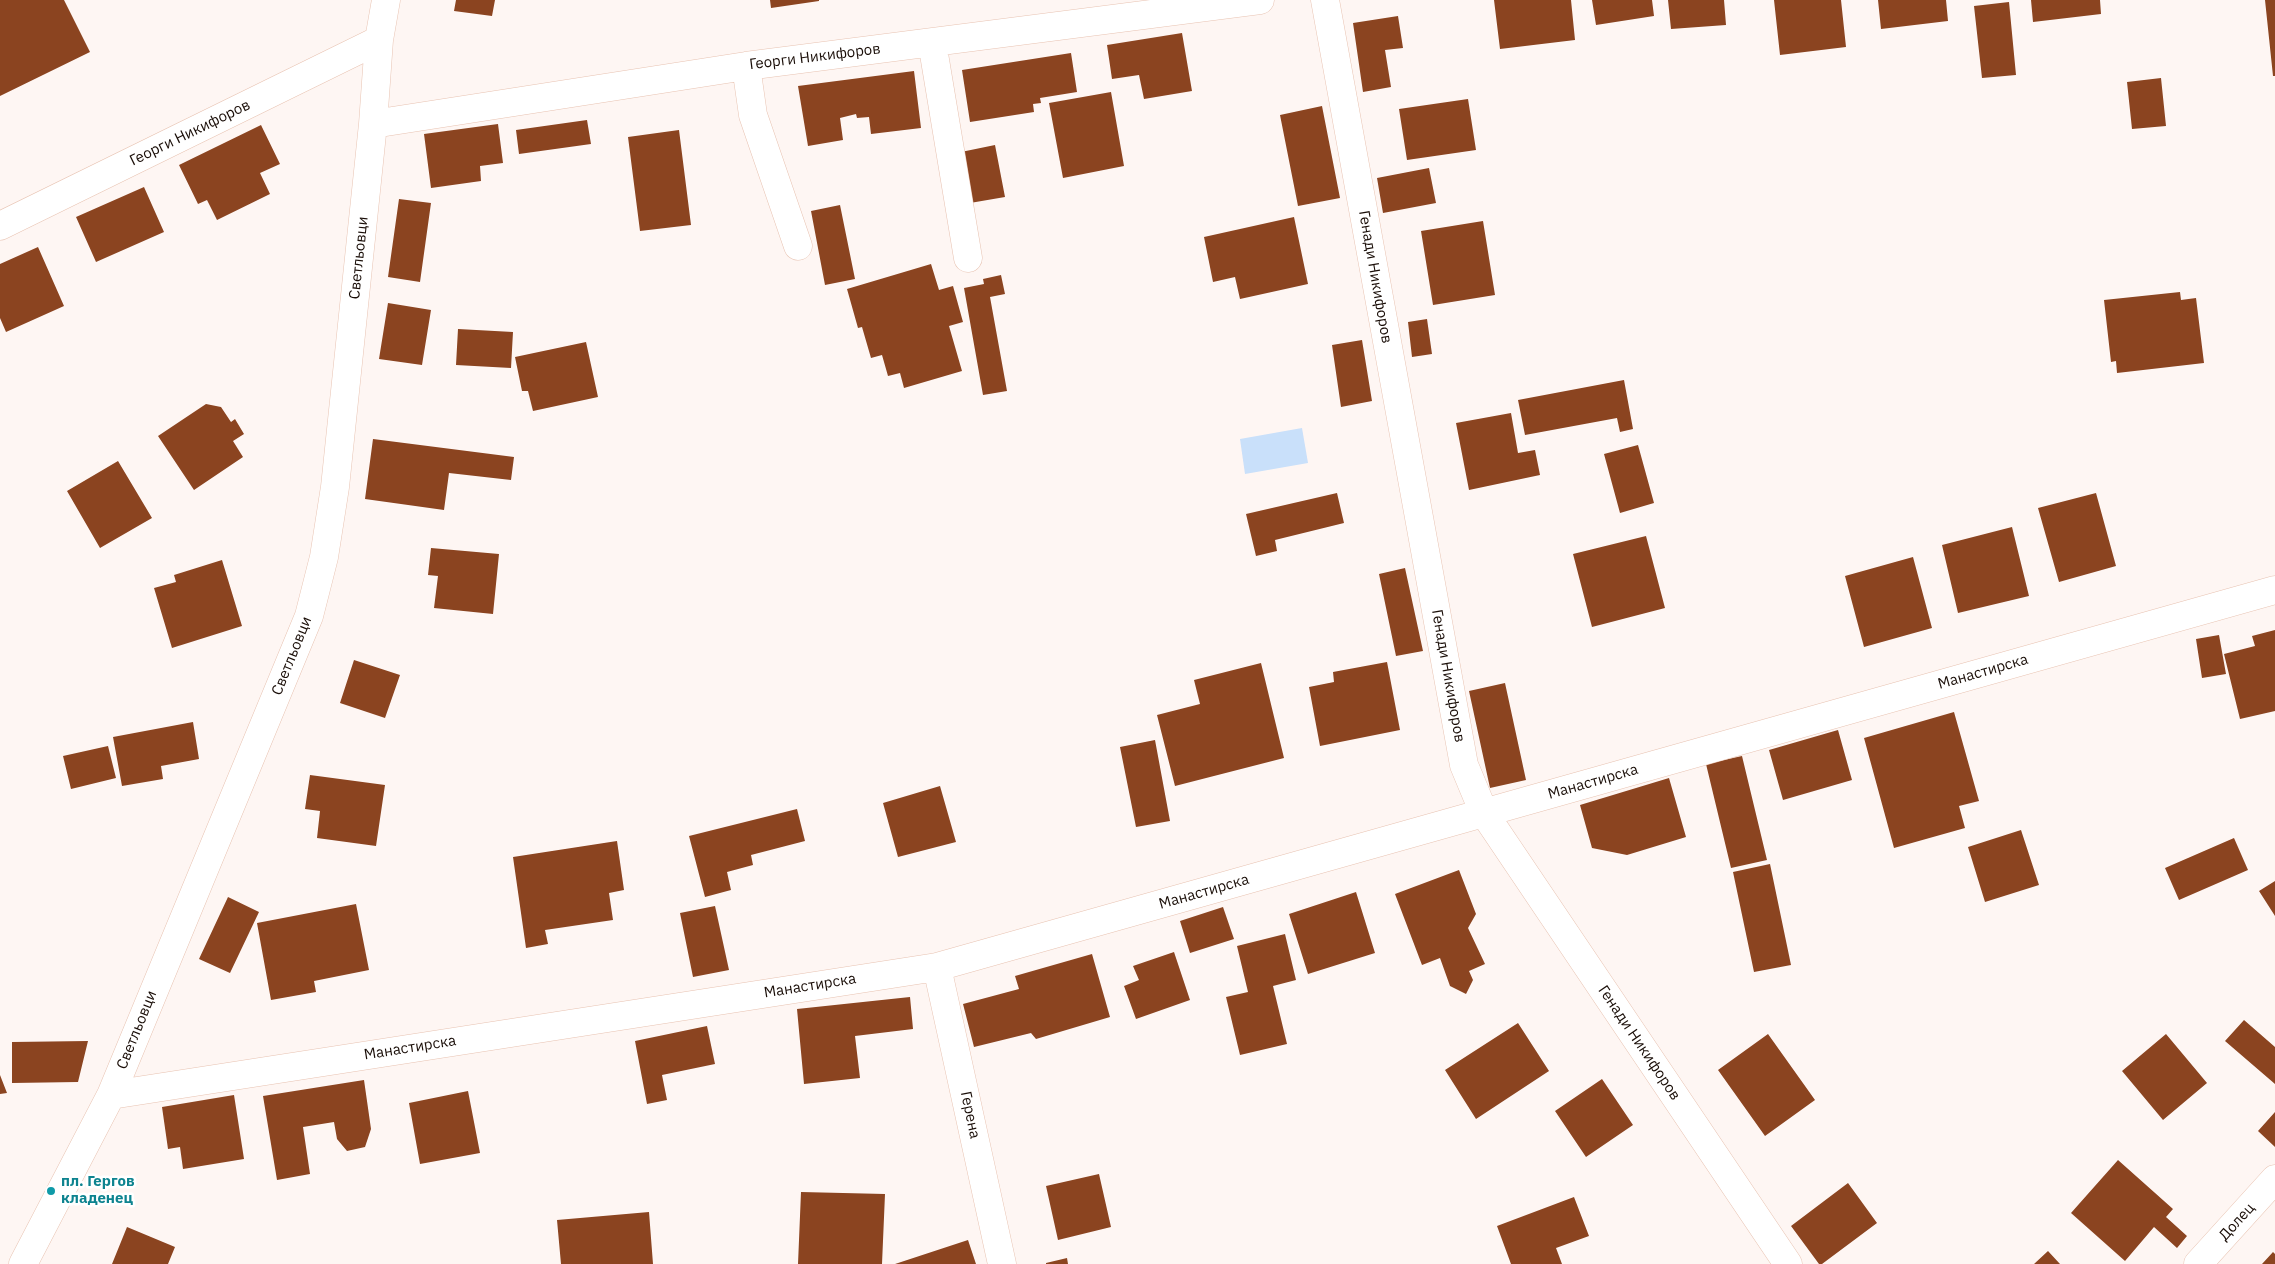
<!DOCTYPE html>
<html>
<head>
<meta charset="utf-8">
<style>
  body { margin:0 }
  canvas { display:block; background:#fef6f3 }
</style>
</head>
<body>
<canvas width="2275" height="1264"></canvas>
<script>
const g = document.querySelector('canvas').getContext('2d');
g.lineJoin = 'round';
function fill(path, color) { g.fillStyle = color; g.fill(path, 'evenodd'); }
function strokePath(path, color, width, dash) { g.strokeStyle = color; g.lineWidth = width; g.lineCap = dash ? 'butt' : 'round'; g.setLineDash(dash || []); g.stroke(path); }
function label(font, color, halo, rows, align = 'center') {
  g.font = font + ' "IBM Plex Sans",sans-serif'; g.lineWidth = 5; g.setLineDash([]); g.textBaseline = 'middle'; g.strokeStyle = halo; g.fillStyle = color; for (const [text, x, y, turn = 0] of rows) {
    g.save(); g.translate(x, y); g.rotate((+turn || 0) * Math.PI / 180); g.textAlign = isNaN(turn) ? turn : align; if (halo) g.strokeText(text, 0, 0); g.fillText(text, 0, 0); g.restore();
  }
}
fill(new Path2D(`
  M 1302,428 L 1308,463 L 1245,474 L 1240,439 Z`), '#c9e0fa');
fill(new Path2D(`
  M 0,0 L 64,0 L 90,52 L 0,96 Z
  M 456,0 L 495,0 L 492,16 L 454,11 Z
  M 770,0 L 819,0 L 819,1 L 771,8 Z
  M 1494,0 L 1571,0 L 1575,40 L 1500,49 Z
  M 1592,0 L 1652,0 L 1654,16 L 1596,25 Z
  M 1668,0 L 1724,0 L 1726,25 L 1671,29 Z
  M 1774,0 L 1841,0 L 1846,47 L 1780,55 Z
  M 1878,0 L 1946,0 L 1948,21 L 1881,29 Z
  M 2031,0 L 2100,0 L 2101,14 L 2033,22 Z
  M 2265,0 L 2275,0 L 2275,76 L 2273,76 Z
  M 2009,2 L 2016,75 L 1982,78 L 1974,6 Z
  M 1398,16 L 1403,48 L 1385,50 L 1391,87 L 1363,92 L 1353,23 Z
  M 1182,33 L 1192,91 L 1144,99 L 1139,75 L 1112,79 L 1107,45 Z
  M 1071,53 L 1077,92 L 1040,98 L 1041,103 L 1033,104 L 1034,112 L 970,122 L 962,70 Z
  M 914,71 L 921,128 L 871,134 L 869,117 L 857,118 L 856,114 L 840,118 L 843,140 L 808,146 L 798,86 Z
  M 2161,78 L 2166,126 L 2132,129 L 2127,82 Z
  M 1111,92 L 1124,166 L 1063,178 L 1049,103 Z
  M 1468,99 L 1476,150 L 1407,160 L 1399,109 Z
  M 1322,106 L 1340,198 L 1298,206 L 1280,115 Z
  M 587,120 L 591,144 L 519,154 L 516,130 Z
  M 498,124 L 503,163 L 480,166 L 481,181 L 431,188 L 424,134 Z
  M 261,125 L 280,164 L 260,173 L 270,194 L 217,220 L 207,200 L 198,204 L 179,165 Z
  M 679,130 L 691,225 L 640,231 L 628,137 Z
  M 995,145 L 1005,197 L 970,203 L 961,152 Z
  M 1429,168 L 1436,203 L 1383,213 L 1377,178 Z
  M 144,187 L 164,232 L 96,262 L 76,217 Z
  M 399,199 L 431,203 L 420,282 L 388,277 Z
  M 840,205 L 855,279 L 825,285 L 811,211 Z
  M 1294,217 L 1308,284 L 1240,299 L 1235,277 L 1213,282 L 1204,237 Z
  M 1483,221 L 1495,295 L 1433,305 L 1421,231 Z
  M 38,247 L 64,306 L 6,332 L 0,318 L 0,264 Z
  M 931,264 L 939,290 L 953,286 L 963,322 L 949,326 L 962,371 L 904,388 L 900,373 L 888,376 L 882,355 L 871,358 L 862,327 L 858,328 L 847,289 Z
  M 1001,275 L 1005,294 L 990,297 L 1007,391 L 983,395 L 964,288 L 984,284 L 983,279 Z
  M 2180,292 L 2181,300 L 2196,298 L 2204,363 L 2117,373 L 2116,361 L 2111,362 L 2104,300 Z
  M 388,303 L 431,310 L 422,365 L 379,359 Z
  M 1427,319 L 1432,354 L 1412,357 L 1408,322 Z
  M 458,329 L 513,332 L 511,368 L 456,365 Z
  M 1362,340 L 1372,401 L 1341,407 L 1332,345 Z
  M 586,342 L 598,397 L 533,411 L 528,391 L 522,391 L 515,357 Z
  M 1624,380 L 1633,429 L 1620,432 L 1617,418 L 1525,435 L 1518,400 Z
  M 206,404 L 221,407 L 231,422 L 235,419 L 244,434 L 233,441 L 243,457 L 194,490 L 158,436 Z
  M 1511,413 L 1518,453 L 1535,450 L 1540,475 L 1469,490 L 1456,423 Z
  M 373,439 L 514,457 L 511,480 L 449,473 L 444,510 L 365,499 Z
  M 1638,445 L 1654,503 L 1620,513 L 1604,454 Z
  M 118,461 L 152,518 L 100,548 L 67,491 Z
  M 1337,493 L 1344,523 L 1275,540 L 1277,551 L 1256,556 L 1246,514 Z
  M 2096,493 L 2116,566 L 2059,582 L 2038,508 Z
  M 2012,527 L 2029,596 L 1958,613 L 1942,545 Z
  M 1646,536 L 1665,608 L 1592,627 L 1573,554 Z
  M 431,548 L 499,554 L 493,614 L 434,608 L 438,576 L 428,575 Z
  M 1913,557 L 1932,628 L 1864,647 L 1845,576 Z
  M 222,560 L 242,626 L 172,648 L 154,588 L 176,582 L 174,575 Z
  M 1405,568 L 1423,651 L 1396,656 L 1379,574 Z
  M 2275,630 L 2275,711 L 2240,719 L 2224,654 L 2255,646 L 2252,636 Z
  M 2219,635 L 2226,674 L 2202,678 L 2196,639 Z
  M 354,660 L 400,675 L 385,718 L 340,703 Z
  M 1387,662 L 1400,730 L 1320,746 L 1309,687 L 1334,682 L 1333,672 Z
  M 1261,663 L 1284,758 L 1175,786 L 1157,715 L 1200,704 L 1194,680 Z
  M 1505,683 L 1526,780 L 1490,788 L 1469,691 Z
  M 1954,712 L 1979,801 L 1959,806 L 1965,828 L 1894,848 L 1864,738 Z
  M 193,722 L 199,759 L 161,766 L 163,779 L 122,786 L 113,737 Z
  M 1838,730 L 1852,780 L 1783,800 L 1769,750 Z
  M 1155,740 L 1170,821 L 1136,827 L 1120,747 Z
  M 108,746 L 116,778 L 71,789 L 63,756 Z
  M 1742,756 L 1767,860 L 1731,868 L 1706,764 Z
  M 310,775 L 385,785 L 376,846 L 317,838 L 320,811 L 305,809 Z
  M 1669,778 L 1686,837 L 1627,855 L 1592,848 L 1580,805 Z
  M 940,786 L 956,842 L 898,857 L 883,803 Z
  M 797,809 L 805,841 L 751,855 L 753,865 L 727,872 L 731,890 L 705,897 L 689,836 Z
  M 2021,830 L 2039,885 L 1985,902 L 1968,847 Z
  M 2234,838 L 2248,870 L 2179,900 L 2165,868 Z
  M 617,841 L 624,890 L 609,893 L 613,920 L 545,930 L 548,944 L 526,948 L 513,857 Z
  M 1770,864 L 1791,965 L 1754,972 L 1733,872 Z
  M 1459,870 L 1476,914 L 1468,928 L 1485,964 L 1469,971 L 1473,980 L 1466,994 L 1450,986 L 1440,958 L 1422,965 L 1395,894 Z
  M 2275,881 L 2275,916 L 2259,891 Z
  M 1356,892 L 1375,953 L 1308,974 L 1289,914 Z
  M 228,897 L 259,912 L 230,973 L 199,959 Z
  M 356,904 L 369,970 L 314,981 L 316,992 L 271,1000 L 257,923 Z
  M 715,906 L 729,970 L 693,977 L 680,913 Z
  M 1223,907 L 1234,939 L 1190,953 L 1180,921 Z
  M 1285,934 L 1296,980 L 1273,986 L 1287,1044 L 1240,1055 L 1226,997 L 1248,992 L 1237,946 Z
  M 1174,952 L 1190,1000 L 1136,1019 L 1124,986 L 1139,980 L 1133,966 Z
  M 1092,954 L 1110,1017 L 1036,1039 L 1031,1033 L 974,1047 L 963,1004 L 1019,989 L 1015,976 Z
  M 910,997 L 913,1029 L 855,1036 L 860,1078 L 804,1084 L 797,1009 Z
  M 2244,1020 L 2275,1047 L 2275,1084 L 2225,1041 Z
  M 1518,1023 L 1549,1071 L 1476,1119 L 1445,1070 Z
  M 707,1026 L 715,1064 L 662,1075 L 667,1100 L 647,1104 L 635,1041 Z
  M 1768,1034 L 1815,1100 L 1765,1136 L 1718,1070 Z
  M 2166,1034 L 2207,1083 L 2163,1120 L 2122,1071 Z
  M 88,1041 L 78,1082 L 12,1083 L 12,1042 Z
  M 0,1075 L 7,1093 L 0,1094 Z
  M 1602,1079 L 1633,1125 L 1586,1157 L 1555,1111 Z
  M 364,1080 L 371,1129 L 365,1147 L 347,1151 L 337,1139 L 334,1122 L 303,1127 L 310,1174 L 277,1180 L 263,1096 Z
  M 468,1091 L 480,1153 L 420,1164 L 409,1103 Z
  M 234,1095 L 244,1159 L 183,1169 L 180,1147 L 168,1149 L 162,1107 Z
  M 2275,1112 L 2275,1147 L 2258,1131 Z
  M 2118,1160 L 2173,1209 L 2166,1217 L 2187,1236 L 2177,1248 L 2154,1227 L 2125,1261 L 2071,1213 Z
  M 1099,1174 L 1111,1227 L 1058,1240 L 1046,1186 Z
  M 1848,1183 L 1877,1223 L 1822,1264 L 1819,1264 L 1791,1226 Z
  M 801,1192 L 885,1194 L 882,1264 L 798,1264 Z
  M 1574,1197 L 1589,1236 L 1556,1248 L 1562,1264 L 1511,1264 L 1497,1226 Z
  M 649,1212 L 653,1264 L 561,1264 L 557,1220 Z
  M 127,1227 L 175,1247 L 168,1264 L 112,1264 Z
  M 968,1240 L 976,1264 L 895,1264 Z
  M 2048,1251 L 2060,1264 L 2034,1264 Z
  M 2273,1252 L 2275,1254 L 2275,1264 L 2262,1264 Z
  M 1067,1258 L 1068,1264 L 1046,1264 L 1046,1263 Z`), '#8b4420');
const minor = new Path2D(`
  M 1325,0 L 1464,765 L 1484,813 L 1788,1264
  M 932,42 L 968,258
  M 746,66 L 753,115 L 798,246
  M 373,124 L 746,66 L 1260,0
  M 0,226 L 379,40
  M 937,967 L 1002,1264
  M 111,1095 L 937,967 L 2275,590
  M 23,1264 L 111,1095 L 309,616 L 324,557 L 335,487 L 373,124 L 379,40 L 386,0
  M 2198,1264 L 2275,1179`);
strokePath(minor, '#e8c3b2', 29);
strokePath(minor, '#fff', 28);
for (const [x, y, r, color] of [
  [51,1191,5,"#0f9aa8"]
]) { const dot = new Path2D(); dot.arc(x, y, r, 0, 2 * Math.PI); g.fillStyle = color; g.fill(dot); strokePath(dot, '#fff', 2); }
label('15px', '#190d07', '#fff', [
  ["Георги Никифоров",815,57,-7],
  ["Георги Никифоров",190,133,-26],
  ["Светльовци",359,258,-84],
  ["Генади Никифоров",1375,277,80],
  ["Светльовци",292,656,-68],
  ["Манастирска",1983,672,-16],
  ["Генади Никифоров",1448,676,80],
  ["Манастирска",1593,782,-16],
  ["Манастирска",1204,892,-16],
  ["Манастирска",810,986,-9],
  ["Светльовци",137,1030,-68],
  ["Генади Никифоров",1639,1043,56],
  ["Манастирска",410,1048,-9],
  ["Герена",970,1115,78],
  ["Долец",2237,1222,-48]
]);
label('bold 15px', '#0d838f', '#fff', [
  ["пл. Гергов",61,1182],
  ["кладенец",61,1199]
], 'left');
</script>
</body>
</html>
